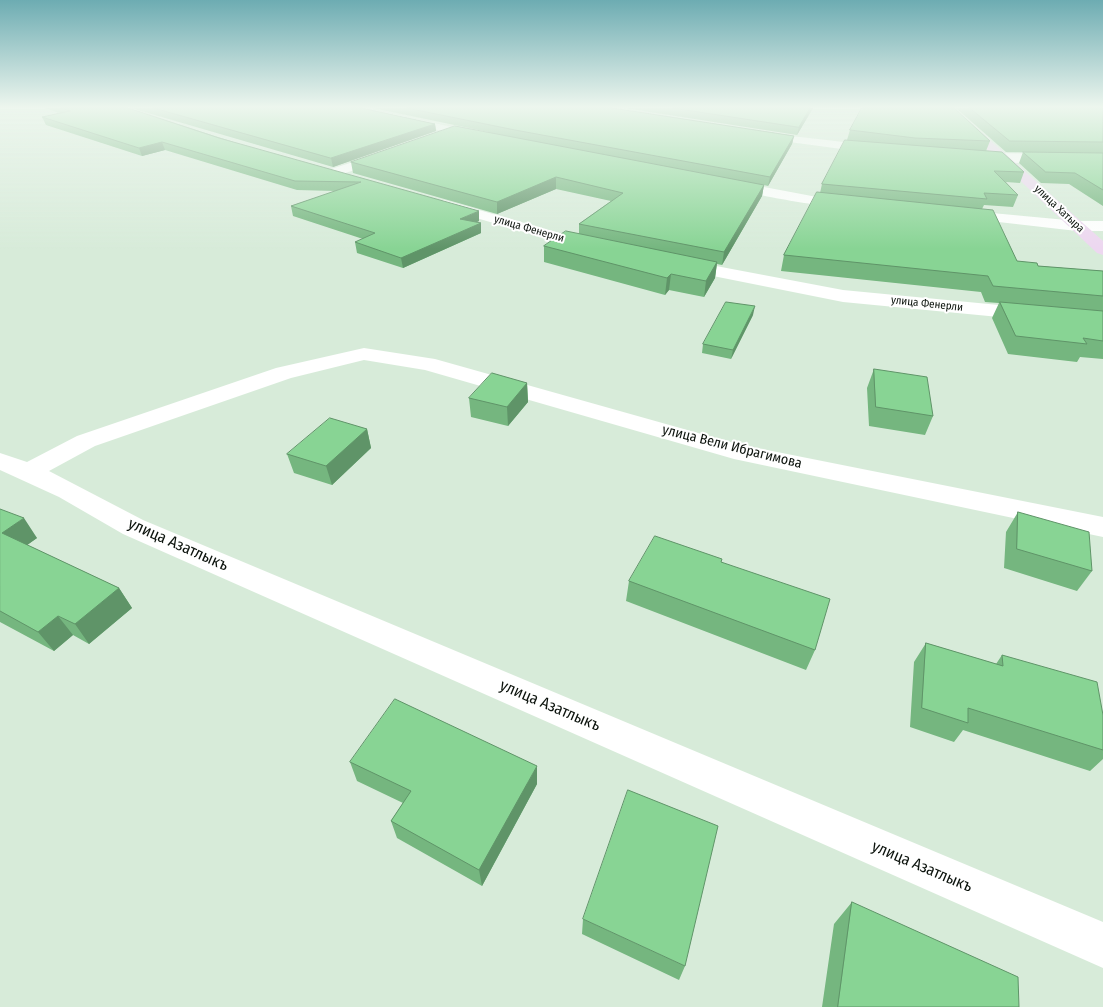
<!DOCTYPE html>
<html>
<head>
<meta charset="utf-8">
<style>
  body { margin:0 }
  canvas { display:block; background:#d7ebd9 }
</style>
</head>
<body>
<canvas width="1103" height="1007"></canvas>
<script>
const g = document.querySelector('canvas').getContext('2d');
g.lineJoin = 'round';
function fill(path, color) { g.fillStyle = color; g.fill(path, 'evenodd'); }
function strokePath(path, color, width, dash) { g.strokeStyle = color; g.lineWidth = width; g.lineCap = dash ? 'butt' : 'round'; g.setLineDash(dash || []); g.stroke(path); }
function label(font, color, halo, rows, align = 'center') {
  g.font = font + ' "Fira Sans Condensed",sans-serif'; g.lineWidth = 4; g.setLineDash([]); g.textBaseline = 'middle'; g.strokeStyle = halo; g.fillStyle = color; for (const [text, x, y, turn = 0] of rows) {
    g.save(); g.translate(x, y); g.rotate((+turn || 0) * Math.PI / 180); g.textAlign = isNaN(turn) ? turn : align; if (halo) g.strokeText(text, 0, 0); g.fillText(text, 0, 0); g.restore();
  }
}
fill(new Path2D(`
  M 347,108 L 365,108 L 484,134 L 490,137 L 484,140 L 352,111 Z
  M 756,132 L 879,146 L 885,150 L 879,154 L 752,137 L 752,133 Z
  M 388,151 L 392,152 L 394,155 L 392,158 L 336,176 L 330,172 L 331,169 Z
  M 975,153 L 1103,154 L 1103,162 L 1005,163 L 971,160 L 969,157 Z
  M 727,180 L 817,197 L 850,200 L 857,204 C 849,215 740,191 722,187 L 720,184 L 722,181 Z
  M 444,200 L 598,244 L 600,247 L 592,252 L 439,207 L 437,204 L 439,201 Z
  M 960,210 L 1077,221 L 1103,221 L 1103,231 L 1077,231 L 955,217 L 953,214 Z
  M 679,259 L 843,290 L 1103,315 L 1103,327 L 843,302 L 673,268 L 670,264 L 673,260 Z
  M 364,348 L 435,359 L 737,444 L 1103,517 L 1103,537 L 734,459 L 425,370 L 364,360 L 291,378 L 95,446 L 49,471 L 143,520 L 1103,922 L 1103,968 L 123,534 L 59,497 L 0,470 L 0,453 L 27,462 L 77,436 L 276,368 Z`), '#fff');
fill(new Path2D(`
  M 943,108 L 954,108 L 1103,241 L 1103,255 L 1097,253 Z`), '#edd7f0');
fill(new Path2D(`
  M 45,108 L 128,108 L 479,221 L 477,222 L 481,223 L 481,233 L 403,268 L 357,253 L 355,242 L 363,239 L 293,216 L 291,206 L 336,191 L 297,190 L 165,150 L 142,156 L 46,125 L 42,117 L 59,113 Z
  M 131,108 L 361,108 L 435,124 L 436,131 L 333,167 Z
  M 373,108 L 612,108 L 794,136 L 792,144 L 768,186 L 764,185 L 762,196 L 722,265 L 717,264 L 715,278 L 704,297 L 669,290 L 665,295 L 544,262 L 544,246 L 579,234 L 579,224 L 611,201 L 556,189 L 497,214 L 353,173 L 351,162 L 488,132 Z
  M 624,108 L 813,108 L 797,135 Z
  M 956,108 L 1103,108 L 1103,153 L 1006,152 Z
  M 850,130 L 990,141 L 986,151 L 1024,172 L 1020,183 L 1006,182 L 1018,195 L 1013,207 L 984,205 L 982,209 L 1017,261 L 1038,266 L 1103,271 L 1103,359 L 1080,357 L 1077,362 L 1008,354 L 992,318 L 999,303 L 985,302 L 981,292 L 781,271 L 784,255 L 820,193 L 822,184 L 847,140 Z
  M 1023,152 L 1103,153 L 1103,206 L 1069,184 L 1041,183 L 1019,163 Z
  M 753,315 L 731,359 L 702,353 L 703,344 Z
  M 874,369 L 933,416 L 925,435 L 869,426 L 867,388 Z
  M 527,383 L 528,402 L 508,426 L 471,417 L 469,398 Z
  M 367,429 L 371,448 L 332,485 L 294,473 L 287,454 Z
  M 0,509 L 37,538 L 27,545 L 119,588 L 132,608 L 89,644 L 73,635 L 54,651 L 0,622 Z
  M 1018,512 L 1092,571 L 1077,591 L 1004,568 L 1006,532 Z
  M 721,562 L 815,650 L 806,670 L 626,601 L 629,581 Z
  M 926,643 L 996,664 L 1002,655 L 1103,715 L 1103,759 L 1090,771 L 963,730 L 954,742 L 910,727 L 914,662 Z
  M 350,762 L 537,784 L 482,886 L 397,838 L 391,821 L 403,803 L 357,781 Z
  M 852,902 L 1019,1007 L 822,1007 L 834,924 Z
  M 583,919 L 685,966 L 679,980 L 582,934 Z`), '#75b67f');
fill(new Path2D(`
  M 810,108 L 813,108 L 797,135 L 799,127 Z
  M 435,124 L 436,131 L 333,167 L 331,158 Z
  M 794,136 L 792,144 L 768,186 L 770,177 Z
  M 162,142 L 165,150 L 142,156 L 139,148 Z
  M 556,177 L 556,189 L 497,214 L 497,202 Z
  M 764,185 L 762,196 L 722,265 L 724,252 Z
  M 479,211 L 479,221 L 461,229 L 460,219 Z
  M 481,223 L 481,233 L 403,268 L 401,258 Z
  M 717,262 L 715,278 L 704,297 L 706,281 Z
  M 671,274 L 669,290 L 665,295 L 667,278 Z
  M 755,306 L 753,315 L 731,359 L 733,350 Z
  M 527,383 L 528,402 L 508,426 L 507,407 Z
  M 367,429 L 371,448 L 332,485 L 326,466 Z
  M 24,518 L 37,538 L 16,553 L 2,533 Z
  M 119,588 L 132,608 L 89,644 L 75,624 Z
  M 58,616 L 73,635 L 54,651 L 38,632 Z
  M 537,766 L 537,784 L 482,886 L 479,870 Z`), '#5f9468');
const building = new Path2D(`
  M 61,108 L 128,108 L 219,138 L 479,211 L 460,219 L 481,223 L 401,258 L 355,242 L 375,233 L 291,206 L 361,182 L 295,181 L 162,142 L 139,148 L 42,117 L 70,111 Z
  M 154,108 L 361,108 L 435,124 L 331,158 Z
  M 407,108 L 612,108 L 794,136 L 770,177 L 515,130 Z
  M 673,108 L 810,108 L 799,127 Z
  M 862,108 L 954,108 L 990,141 L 915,138 L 850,130 Z
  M 970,108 L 1103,108 L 1103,142 L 1010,141 Z
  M 455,126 L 764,185 L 724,252 L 579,224 L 623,193 L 556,177 L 497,202 L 351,162 Z
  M 845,140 L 1002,152 L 1024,172 L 994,171 L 1018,195 L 984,193 L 987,199 L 822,184 Z
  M 1023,152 L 1103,153 L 1103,190 L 1075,173 L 1046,172 Z
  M 817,192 L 993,210 L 1017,261 L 1037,263 L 1038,266 L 1103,271 L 1103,296 L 993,286 L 988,276 L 784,255 Z
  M 566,231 L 717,262 L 706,281 L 671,274 L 667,278 L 544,246 Z
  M 726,302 L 755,306 L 733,350 L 703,344 Z
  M 1000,302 L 1103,311 L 1103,341 L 1083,338 L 1087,344 L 1016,336 Z
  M 874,369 L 927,377 L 933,416 L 876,407 Z
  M 492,373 L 527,383 L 507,407 L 469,398 Z
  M 330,418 L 367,429 L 326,466 L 287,454 Z
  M 0,509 L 24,518 L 2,533 L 119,588 L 75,624 L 58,616 L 38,632 L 0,611 Z
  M 1018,512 L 1089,532 L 1092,571 L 1017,549 Z
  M 655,536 L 722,559 L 721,562 L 830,599 L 815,650 L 629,581 Z
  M 926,643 L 1003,666 L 1002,655 L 1097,682 L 1103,715 L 1103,750 L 968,708 L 968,723 L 922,708 Z
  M 395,699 L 537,766 L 479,870 L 391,821 L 411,791 L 350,762 Z
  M 628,790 L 718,826 L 685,966 L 583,919 Z
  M 852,902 L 1018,977 L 1019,1007 L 838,1007 Z`);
fill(building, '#88d494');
strokePath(building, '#5f9468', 1);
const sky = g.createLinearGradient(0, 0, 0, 249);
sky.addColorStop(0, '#6dacb2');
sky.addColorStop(0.43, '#edf6ee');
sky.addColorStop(1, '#edf6ee00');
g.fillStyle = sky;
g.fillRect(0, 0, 1103, 249);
label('11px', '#0c130d', '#fff', [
  ["улица Хатыра",1059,209,43],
  ["улица Фенерли",529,229,16],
  ["улица Фенерли",927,304,6]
]);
label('14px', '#0c130d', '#fff', [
  ["улица Вели Ибрагимова",732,447,14]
]);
label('16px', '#0c130d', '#fff', [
  ["улица Азатлыкъ",178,545,24],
  ["улица Азатлыкъ",550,706,23],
  ["улица Азатлыкъ",922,867,23]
]);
</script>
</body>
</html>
